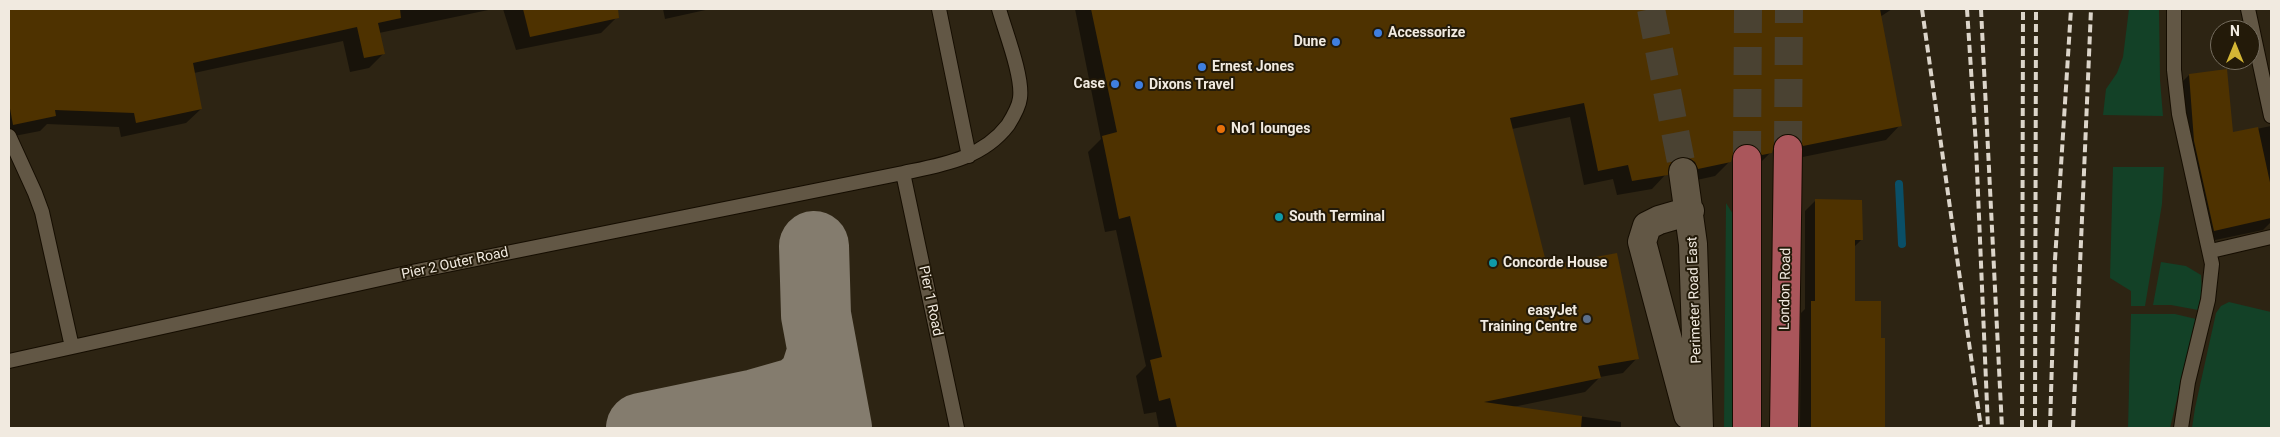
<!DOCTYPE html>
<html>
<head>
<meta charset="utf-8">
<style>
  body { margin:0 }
  #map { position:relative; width:2280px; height:437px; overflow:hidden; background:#2d2413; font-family:Roboto,sans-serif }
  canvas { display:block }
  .frame { position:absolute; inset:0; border:10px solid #f1eae0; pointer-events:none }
  .north { position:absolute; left:2210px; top:20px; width:50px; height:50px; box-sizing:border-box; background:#231a09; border:1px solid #756d5f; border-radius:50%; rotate:0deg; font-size:14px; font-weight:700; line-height:20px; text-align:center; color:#f1eae0 }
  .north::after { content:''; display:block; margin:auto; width:18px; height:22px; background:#d4b635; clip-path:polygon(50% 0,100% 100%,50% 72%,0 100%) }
</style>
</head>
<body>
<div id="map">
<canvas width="2280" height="437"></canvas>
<div class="frame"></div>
<div class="north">N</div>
</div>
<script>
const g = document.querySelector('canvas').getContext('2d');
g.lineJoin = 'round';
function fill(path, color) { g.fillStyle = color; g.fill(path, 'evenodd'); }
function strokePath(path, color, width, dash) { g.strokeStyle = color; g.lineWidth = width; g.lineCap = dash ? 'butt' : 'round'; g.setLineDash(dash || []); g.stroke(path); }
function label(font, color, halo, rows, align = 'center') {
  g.font = font + ' Roboto,sans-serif'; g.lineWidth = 4; g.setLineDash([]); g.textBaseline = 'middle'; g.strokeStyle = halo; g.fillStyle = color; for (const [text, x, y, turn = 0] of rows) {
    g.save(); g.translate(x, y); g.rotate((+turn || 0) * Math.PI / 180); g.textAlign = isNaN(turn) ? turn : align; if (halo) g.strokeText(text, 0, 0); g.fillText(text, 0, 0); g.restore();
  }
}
fill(new Path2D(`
  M 2129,9 L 2159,9 L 2160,80 L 2163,116 L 2103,115 L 2106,89 L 2117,73 L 2123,57 Z
  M 2113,167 L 2164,167 L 2162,204 L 2145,306 L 2131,306 L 2131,291 L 2110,278 Z
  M 1726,203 L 1733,214 L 1732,428 L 1724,428 Z
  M 2161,262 L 2186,266 L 2201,275 L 2202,291 L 2198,310 L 2171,305 L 2153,305 Z
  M 2229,302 L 2271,312 L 2271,428 L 2192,428 L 2195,408 L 2216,313 L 2221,306 Z
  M 2131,314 L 2175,314 L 2196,319 L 2170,428 L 2128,428 Z`), '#134127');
fill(new Path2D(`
  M 9,9 L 493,9 L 379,33 L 384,53 L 369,68 L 350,72 L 343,41 L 194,73 L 201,109 L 186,123 L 121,137 L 119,127 L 47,124 L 40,131 L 9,137 Z
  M 503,9 L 615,9 L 614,10 L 616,18 L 601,33 L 516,50 Z
  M 663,9 L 710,9 L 665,19 Z
  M 1075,9 L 1892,9 L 1880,17 L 1900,125 L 1886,140 L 1788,160 L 1782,150 L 1772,147 L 1771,152 L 1756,167 L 1731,158 L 1730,161 L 1715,176 L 1683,183 L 1674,172 L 1667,171 L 1666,174 L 1652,189 L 1617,195 L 1613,179 L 1584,185 L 1570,117 L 1512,129 L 1546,268 L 1637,358 L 1623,373 L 1600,377 L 1585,392 L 1513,407 L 1621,422 L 1621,428 L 1159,428 L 1156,412 L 1144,414 L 1136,376 L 1146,366 L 1116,230 L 1105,232 L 1088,152 L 1101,139 Z
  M 2189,75 L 2232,134 L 2271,126 L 2271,222 L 2263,230 L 2201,243 L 2176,88 Z
  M 1816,200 L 1861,240 L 1854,247 L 1853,303 L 1880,339 L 1884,339 L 1884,428 L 1800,428 L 1801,313 L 1805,309 L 1805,211 Z`), '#0007');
strokePath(new Path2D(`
  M 1899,184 L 1902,244`), '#0a4f67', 8);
strokePath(new Path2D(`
  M 814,246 L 816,315 L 837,428
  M 641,428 L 756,404 L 798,392 L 814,378 L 822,353`), '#847c6e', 70);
fill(new Path2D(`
  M 9,9 L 400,9 L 401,18 L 378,23 L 385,54 L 364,58 L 357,27 L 193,63 L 202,109 L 136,123 L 134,113 L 55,110 L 56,116 L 13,125 L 9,103 Z
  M 523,9 L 618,9 L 619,18 L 530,37 Z
  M 1091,9 L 1880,9 L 1902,126 L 1803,146 L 1796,136 L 1788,133 L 1781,135 L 1775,141 L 1772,153 L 1762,155 L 1755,146 L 1747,143 L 1740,145 L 1734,151 L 1731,162 L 1698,169 L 1695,162 L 1689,158 L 1680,157 L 1674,159 L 1669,166 L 1668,175 L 1632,181 L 1628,165 L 1598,171 L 1584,103 L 1510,118 L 1547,266 L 1617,253 L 1639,359 L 1598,366 L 1601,378 L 1484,402 L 1582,416 L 1581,428 L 1177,428 L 1170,398 L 1159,401 L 1150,360 L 1162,357 L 1130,216 L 1119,219 L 1102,136 L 1117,132 Z
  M 2227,69 L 2233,132 L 2258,127 L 2271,187 L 2271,218 L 2214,231 L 2194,141 L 2189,74 Z
  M 1815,199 L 1862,200 L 1863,240 L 1855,240 L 1855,301 L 1881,301 L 1881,338 L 1885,338 L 1885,428 L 1811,428 L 1811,301 L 1815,301 Z`), '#4e3200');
strokePath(new Path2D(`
  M 1651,9 L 1683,172`), '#4a4232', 28, [28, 14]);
strokePath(new Path2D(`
  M 1788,149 L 1789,9
  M 1747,159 L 1748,9`), '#4a4232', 28, [28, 14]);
const lane = new Path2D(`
  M 939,9 L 969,156
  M 2174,9 L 2174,70 L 2179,114 L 2212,264 L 2208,300 L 2188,382 L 2181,428
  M 2248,9 L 2271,116
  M 9,136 L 35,193 L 42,212 L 72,347
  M 903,173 L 957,428
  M 2211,251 L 2271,237
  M 9,361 L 407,273 L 903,173 C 941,165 982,159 1008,125 C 1013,117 1019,107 1020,98 C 1023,76 1005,31 999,9`);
const street = new Path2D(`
  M 1683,172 L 1693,244 L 1699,428
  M 1688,415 L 1642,242 L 1647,226 L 1659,220 L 1690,211`);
const primary = new Path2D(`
  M 1747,428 L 1747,159
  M 1784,428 L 1788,149`);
strokePath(lane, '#150d01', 16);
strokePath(street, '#150d01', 30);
strokePath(primary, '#150d01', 30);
strokePath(lane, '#625745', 14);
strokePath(street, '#625745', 28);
strokePath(primary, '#aa565b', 28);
strokePath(new Path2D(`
  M 1922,9 L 1981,428
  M 1967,9 L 1976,146 L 1988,428
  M 1981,9 L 2002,428
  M 2022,428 L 2023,9
  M 2035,428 L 2036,9
  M 2050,428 L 2055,260 L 2071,9
  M 2073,428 L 2091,9`), '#dcd5ca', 4, [8, 4]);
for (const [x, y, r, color] of [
  [1378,33,5,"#3f7fe0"],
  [1336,42,5,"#3f7fe0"],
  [1202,67,5,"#3f7fe0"],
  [1115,84,5,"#3f7fe0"],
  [1139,85,5,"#3f7fe0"],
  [1221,129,5,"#e8710a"],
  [1279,217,5,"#0f9aa8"],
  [1493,263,5,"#0f9aa8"],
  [1587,319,5,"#5c6f8a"]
]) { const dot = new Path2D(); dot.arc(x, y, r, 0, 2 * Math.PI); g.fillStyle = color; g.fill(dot); strokePath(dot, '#231a09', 2); }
label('bold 14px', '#f1eae0', '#231a09', [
  ["Accessorize",1388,33],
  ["Dune",1326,42,"right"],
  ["Ernest Jones",1212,67],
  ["Case",1105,84,"right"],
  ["Dixons Travel",1149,85],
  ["No1 lounges",1231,129],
  ["South Terminal",1289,217],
  ["Concorde House",1503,263],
  ["easyJet",1577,311,"right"],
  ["Training Centre",1577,327,"right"]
], 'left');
label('14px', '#f1eae0', '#231a09', [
  ["Pier 2 Outer Road",455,264,-12],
  ["London Road",1786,289,-89],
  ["Perimeter Road East",1695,300,-92],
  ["Pier 1 Road",930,301,78]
]);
</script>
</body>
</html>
